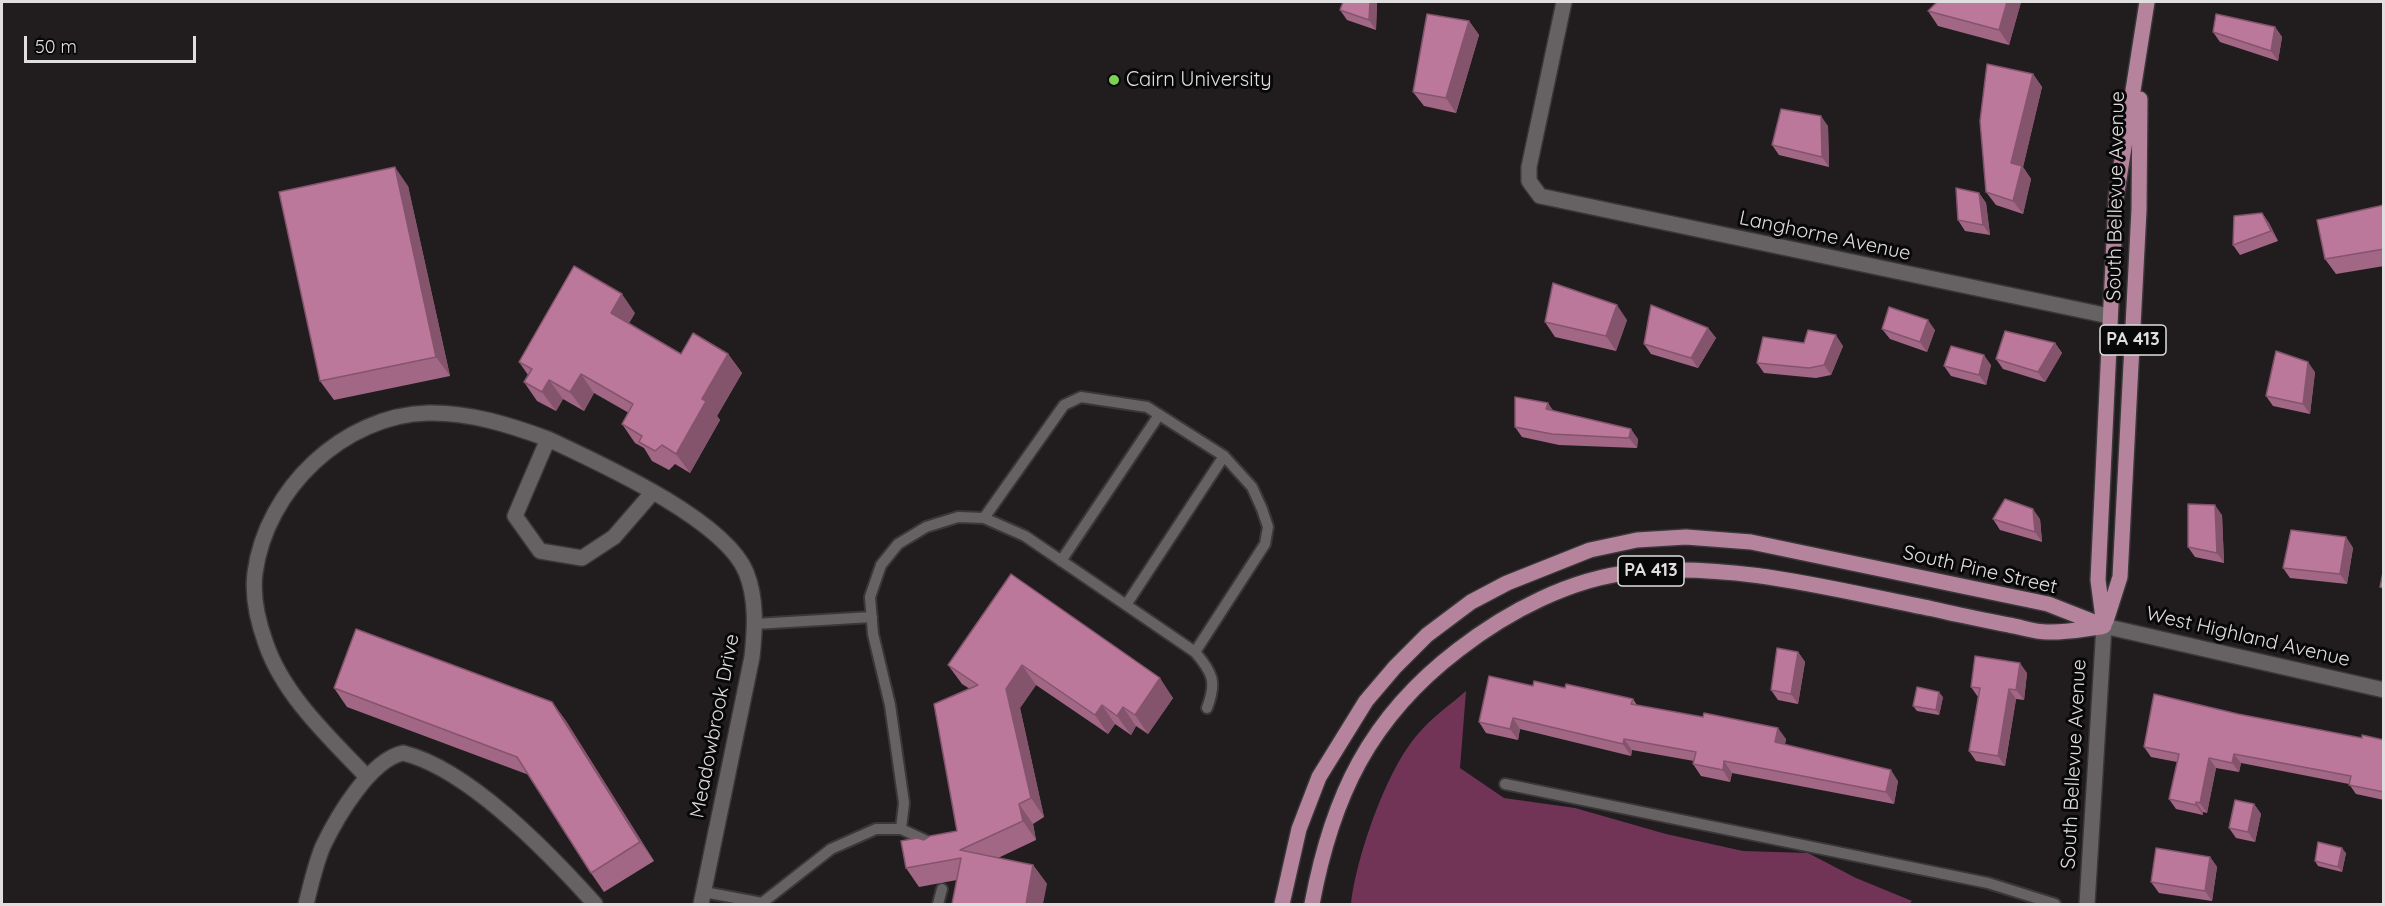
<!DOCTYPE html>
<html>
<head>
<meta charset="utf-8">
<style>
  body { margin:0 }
  #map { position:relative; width:2385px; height:906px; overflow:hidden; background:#211d1f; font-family:Quicksand,sans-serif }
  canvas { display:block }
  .frame { position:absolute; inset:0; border:3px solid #e0dedf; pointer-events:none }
  .scale { position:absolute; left:24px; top:36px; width:172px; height:27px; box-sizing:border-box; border:3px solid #e0dedf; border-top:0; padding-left:8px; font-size:18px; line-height:21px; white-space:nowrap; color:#e0dedf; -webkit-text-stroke:4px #090809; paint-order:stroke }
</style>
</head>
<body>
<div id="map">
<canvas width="2385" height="906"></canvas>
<div class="frame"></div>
<div class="scale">50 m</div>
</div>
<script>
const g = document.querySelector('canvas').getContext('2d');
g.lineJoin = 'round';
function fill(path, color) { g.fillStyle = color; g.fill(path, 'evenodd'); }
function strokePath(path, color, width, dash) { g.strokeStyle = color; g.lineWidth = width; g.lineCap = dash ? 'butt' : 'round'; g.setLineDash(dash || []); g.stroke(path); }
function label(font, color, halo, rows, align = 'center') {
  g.font = font + ' Quicksand,sans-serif'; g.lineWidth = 6; g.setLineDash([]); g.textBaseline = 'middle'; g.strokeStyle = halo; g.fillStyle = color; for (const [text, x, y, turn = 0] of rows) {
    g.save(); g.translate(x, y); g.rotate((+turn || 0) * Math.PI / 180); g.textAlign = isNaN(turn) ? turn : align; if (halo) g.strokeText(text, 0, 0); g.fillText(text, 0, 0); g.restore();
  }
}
fill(new Path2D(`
  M 1466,691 L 1460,768 L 1504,798 L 1575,808 L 1666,834 L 1743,851 L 1808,853 L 1856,878 L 1912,901 L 1909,904 L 1351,904 C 1356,858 1386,770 1418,734 C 1431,718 1450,705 1466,691 Z`), '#713456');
const service = new Path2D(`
  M 984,518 L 1064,405 L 1081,397 L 1147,407 L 1224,456 L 1252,487 L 1262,509 L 1268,527 L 1265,544 L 1195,652
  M 1061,561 L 1159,415
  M 1126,605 L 1224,456
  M 755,624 L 872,617
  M 1505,784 L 1988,883 L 2055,904
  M 901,829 L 925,840 L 934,850
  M 704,892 L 762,903 L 831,849 L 876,829 L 901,829 L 904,803 L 890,705 L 873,634 L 870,597 L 881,565 L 898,544 L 926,527 L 958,517 L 984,518 L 1025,536 L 1195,652 C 1213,673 1217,682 1207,708
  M 938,904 L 942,889`);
const minor = new Path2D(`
  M 1564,2 L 1529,167 L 1529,181 L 1540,196 L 2109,316
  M 548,439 C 599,463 724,519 746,572 C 757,599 755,629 752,657 L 701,904
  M 2104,626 L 2384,690
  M 367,777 C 330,738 284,696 266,644 C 258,622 252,596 255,573 C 266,489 344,415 428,413 C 469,412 510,425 548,439 L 515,516 L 540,551 L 582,558 L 614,537 L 653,492
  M 306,904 C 311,885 315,865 323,846 C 337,817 370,760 403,753 C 469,769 550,854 595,904`);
const tertiary = new Path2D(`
  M 2087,904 L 2104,626`);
const primary = new Path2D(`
  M 2106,621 L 2120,577 L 2139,210 L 2140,99
  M 2104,626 L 2098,580 L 2116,198 L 2147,2
  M 1282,904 L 1299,829 L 1319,777 L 1366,701 L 1395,667 L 1427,635 L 1471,602 L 1507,583 L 1590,550 L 1637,540 L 1686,537 L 1751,542 L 2048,604 L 2104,626
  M 1312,904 C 1332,797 1369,718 1458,650 C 1507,612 1571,578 1634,572 C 1735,562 1835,590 1933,609 C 1958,615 1984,620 2009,625 C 2021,627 2035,632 2047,632 C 2065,633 2083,629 2101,627`);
strokePath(service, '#393738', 14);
strokePath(minor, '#393738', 18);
strokePath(tertiary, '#393738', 18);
strokePath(primary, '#393738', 18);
strokePath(service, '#666263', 10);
strokePath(minor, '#666263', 15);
strokePath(tertiary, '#666263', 15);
strokePath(primary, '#b6839d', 15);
fill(new Path2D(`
  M 1343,2 L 1376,2 L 1377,3 L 1376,30 L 1347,20 L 1340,10 Z
  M 2021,2 L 2009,45 L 1938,26 L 1928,11 Z
  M 1469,21 L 1479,35 L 1456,113 L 1424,106 L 1413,92 Z
  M 2275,27 L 2282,37 L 2278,61 L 2220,42 L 2213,32 Z
  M 2033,74 L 2042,87 L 2023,167 L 2031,179 L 2023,214 L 1996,205 L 1986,192 Z
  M 1828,126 L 1829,167 L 1779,155 L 1772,145 Z
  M 408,186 L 450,376 L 334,400 L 320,381 Z
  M 1979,193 L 1986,203 L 1990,235 L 1965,231 L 1958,220 Z
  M 2384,205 L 2384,266 L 2336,274 L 2325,259 Z
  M 2262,213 L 2269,223 L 2278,241 L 2240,255 L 2233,245 Z
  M 635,313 L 629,323 L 681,354 L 728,354 L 742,373 L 717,416 L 720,420 L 690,473 L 675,464 L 669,470 L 652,461 L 644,448 L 635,443 L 622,424 L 629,413 L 594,393 L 584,411 L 563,399 L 556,411 L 537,401 L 524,382 L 528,375 L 519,362 Z
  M 1627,320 L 1616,351 L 1555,337 L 1545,322 Z
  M 1708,328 L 1716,338 L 1698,368 L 1651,354 L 1644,344 Z
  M 1882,329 L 1935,330 L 1927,352 L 1890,339 Z
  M 1804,343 L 1843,346 L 1831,375 L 1816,378 L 1764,373 L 1757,363 Z
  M 2055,343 L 2062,353 L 2045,382 L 2003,369 L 1996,359 Z
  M 1991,365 L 1986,385 L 1951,376 L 1944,366 Z
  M 2315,372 L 2310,414 L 2273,406 L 2266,396 Z
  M 1553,410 L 1638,439 L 1637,448 L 1559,445 L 1522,437 L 1515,427 Z
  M 2222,515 L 2224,563 L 2195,557 L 2188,547 Z
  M 1993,519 L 2040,519 L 2042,542 L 2000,530 Z
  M 2346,537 L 2353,548 L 2347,584 L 2290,578 L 2283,568 Z
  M 1011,574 L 1173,698 L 1148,734 L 1136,726 L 1131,735 L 1115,724 L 1108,734 L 1036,685 L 1020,708 L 1044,817 L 1033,824 L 1036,840 L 998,858 L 1033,865 L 1047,884 L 957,880 L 919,887 L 906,868 L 924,840 L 957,831 L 970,689 L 962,684 L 948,665 Z
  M 1798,652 L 1805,662 L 1798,704 L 1778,700 L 1771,690 Z
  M 2027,673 L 2024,700 L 2016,699 L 2005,766 L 1976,761 L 1969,751 L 1978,697 L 1971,687 Z
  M 1533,686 L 1633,699 L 1637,705 L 1786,739 L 1785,744 L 1898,781 L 1894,804 L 1732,773 L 1730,782 L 1701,776 L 1693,764 L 1694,761 L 1632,750 L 1631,756 L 1520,729 L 1518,740 L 1486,733 L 1479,722 Z
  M 334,688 L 552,702 L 566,721 L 654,861 L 604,892 L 591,873 L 529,775 L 347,707 Z
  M 1943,697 L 1939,715 L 1917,711 L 1913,706 Z
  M 2238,714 L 2362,738 L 2384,740 L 2384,800 L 2356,794 L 2349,784 L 2241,763 L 2239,772 L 2216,768 L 2207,813 L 2203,812 L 2203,815 L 2176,809 L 2169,799 L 2177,762 L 2151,757 L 2144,747 Z
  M 2254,804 L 2261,814 L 2255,842 L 2236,838 L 2229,828 Z
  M 2346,853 L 2342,872 L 2318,866 L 2315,861 Z
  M 2210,857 L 2217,867 L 2212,901 L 2159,893 L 2151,882 Z`), '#a26785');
fill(new Path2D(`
  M 1370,2 L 1376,2 L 1377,3 L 1376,30 L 1369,20 Z
  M 2007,2 L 2021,2 L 2009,45 L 1999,30 Z
  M 1469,21 L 1479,35 L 1456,113 L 1446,98 Z
  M 2275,27 L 2282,37 L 2278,61 L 2271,51 Z
  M 2033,74 L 2042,87 L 2023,167 L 2031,179 L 2023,214 L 2013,201 L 2011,163 Z
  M 1821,116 L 1828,126 L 1829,167 L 1822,157 Z
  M 395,167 L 408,186 L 450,376 L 436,357 Z
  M 1979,193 L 1986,203 L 1990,235 L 1983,225 Z
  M 2262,213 L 2269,223 L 2278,241 L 2271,231 Z
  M 622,294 L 635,313 L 624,332 L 611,313 Z
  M 1617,305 L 1627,320 L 1616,351 L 1606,336 Z
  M 1928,320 L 1935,330 L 1927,352 L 1920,342 Z
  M 1708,328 L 1716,338 L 1698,368 L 1691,358 Z
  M 1836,335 L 1843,346 L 1831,375 L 1824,365 Z
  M 2055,343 L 2062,353 L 2045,382 L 2038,372 Z
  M 728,354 L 742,373 L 717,416 L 720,420 L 690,473 L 676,454 L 702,399 Z
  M 1984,355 L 1991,365 L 1986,385 L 1979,375 Z
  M 2308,362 L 2315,372 L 2310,414 L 2303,404 Z
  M 581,374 L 594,393 L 584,411 L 570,392 Z
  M 549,380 L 563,399 L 556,411 L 542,392 Z
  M 1548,403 L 1555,413 L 1546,409 Z
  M 1631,429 L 1638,439 L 1637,448 L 1629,438 Z
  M 2215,505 L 2222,515 L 2224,563 L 2217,553 Z
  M 2033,509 L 2040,519 L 2042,542 L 2035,532 Z
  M 2346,537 L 2353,548 L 2347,584 L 2340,574 Z
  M 1798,652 L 1805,662 L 1798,704 L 1791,694 Z
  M 2020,663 L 2027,673 L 2024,700 L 2016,690 Z
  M 1022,665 L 1036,685 L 1020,708 L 1044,817 L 1031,798 L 1006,689 Z
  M 1160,678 L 1173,698 L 1148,734 L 1135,715 Z
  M 2009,689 L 2016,699 L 2005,766 L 1998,756 Z
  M 1939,692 L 1943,697 L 1939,715 L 1936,710 Z
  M 552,702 L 566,721 L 654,861 L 640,842 Z
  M 1102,705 L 1115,724 L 1108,734 L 1095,715 Z
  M 1123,707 L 1136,726 L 1131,735 L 1117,716 Z
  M 1513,718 L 1520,729 L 1518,740 L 1510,729 Z
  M 1778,728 L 1786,739 L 1783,753 L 1775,742 Z
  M 1624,739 L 1632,750 L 1631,756 L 1623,744 Z
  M 2234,754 L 2241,763 L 2239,772 L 2232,763 Z
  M 2209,758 L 2216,768 L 2207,813 L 2200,803 Z
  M 1724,761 L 1732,773 L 1730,782 L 1723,770 Z
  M 1891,770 L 1898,781 L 1894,804 L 1886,792 Z
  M 2196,802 L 2203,812 L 2203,815 L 2196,805 Z
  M 1019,804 L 1033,824 L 1036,840 L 1023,821 Z
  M 2254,804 L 2261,814 L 2255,842 L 2248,832 Z
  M 2342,848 L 2346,853 L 2342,872 L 2338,867 Z
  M 2210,857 L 2217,867 L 2212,901 L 2205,891 Z
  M 1033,865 L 1047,884 L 1043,904 L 1026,904 Z`), '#84546c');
const building = new Path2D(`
  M 1343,2 L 1370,2 L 1369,20 L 1340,10 Z
  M 1937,2 L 2007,2 L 1999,30 L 1928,11 Z
  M 1427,14 L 1469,21 L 1446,98 L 1413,92 Z
  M 2216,14 L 2275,27 L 2271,51 L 2213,32 Z
  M 1987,64 L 2033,74 L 2011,163 L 2022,166 L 2013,201 L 1986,192 L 1980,121 Z
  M 1781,109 L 1821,116 L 1822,157 L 1772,145 Z
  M 395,167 L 436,357 L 320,381 L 279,192 Z
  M 1956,188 L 1979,193 L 1983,225 L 1958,220 Z
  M 2384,205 L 2384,249 L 2325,259 L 2317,220 Z
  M 2262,213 L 2271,231 L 2233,245 L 2234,216 Z
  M 574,266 L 622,294 L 611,313 L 681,354 L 693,333 L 728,354 L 702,399 L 706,401 L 676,454 L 662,445 L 655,451 L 639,442 L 642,436 L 622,424 L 633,404 L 581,374 L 570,392 L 549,380 L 542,392 L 524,382 L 532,369 L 519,362 Z
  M 1553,283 L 1617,305 L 1606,336 L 1545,322 Z
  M 1651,305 L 1708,328 L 1691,358 L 1644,344 Z
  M 1889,307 L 1928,320 L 1920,342 L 1882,329 Z
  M 1808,330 L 1836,335 L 1824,365 L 1809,368 L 1757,363 L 1763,337 L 1804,343 Z
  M 2005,331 L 2055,343 L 2038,372 L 1996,359 Z
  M 1951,346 L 1984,355 L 1979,375 L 1944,366 Z
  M 2276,351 L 2308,362 L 2303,404 L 2266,396 Z
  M 1515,397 L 1548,403 L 1546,409 L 1631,429 L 1629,438 L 1552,434 L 1515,427 Z
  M 2005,499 L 2033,509 L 2035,532 L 1993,519 Z
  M 2188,504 L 2215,505 L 2217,553 L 2188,547 Z
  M 2291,530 L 2346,537 L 2340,574 L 2283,568 Z
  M 2384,568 L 2384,588 L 2380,587 Z
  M 1011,574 L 1160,678 L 1135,715 L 1123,707 L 1117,716 L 1102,705 L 1095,715 L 1022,665 L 1006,689 L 1031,798 L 1019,804 L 1023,821 L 960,850 L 1033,865 L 1026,904 L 952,904 L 961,858 L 906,868 L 901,841 L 917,838 L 924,840 L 930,836 L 957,831 L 934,704 L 978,685 L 948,665 Z
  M 356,629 L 552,702 L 640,842 L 591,873 L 517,757 L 334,688 Z
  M 1777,648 L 1798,652 L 1791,694 L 1771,690 Z
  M 1975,656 L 2020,663 L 2016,690 L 2009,689 L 1998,756 L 1969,751 L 1980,688 L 1971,687 Z
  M 1489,676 L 1533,686 L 1534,681 L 1565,688 L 1566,684 L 1633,699 L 1631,704 L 1703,717 L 1704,713 L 1778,728 L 1775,742 L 1891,770 L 1886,792 L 1724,761 L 1723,770 L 1693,764 L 1696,752 L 1624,739 L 1623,744 L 1513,718 L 1510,729 L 1479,722 Z
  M 1917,687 L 1939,692 L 1936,710 L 1913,706 Z
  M 2154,694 L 2238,714 L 2362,738 L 2362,735 L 2384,740 L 2384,792 L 2349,785 L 2351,776 L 2234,754 L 2232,763 L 2209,758 L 2200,803 L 2196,802 L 2196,805 L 2169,799 L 2179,754 L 2144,747 Z
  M 2235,800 L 2254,804 L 2248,832 L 2229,828 Z
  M 2318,842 L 2342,848 L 2338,867 L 2315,861 Z
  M 2156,848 L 2210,857 L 2205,891 L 2151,882 Z`);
fill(building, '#bc789b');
strokePath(building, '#84546c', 1.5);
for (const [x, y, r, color] of [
  [1114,80,6,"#7bd156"]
]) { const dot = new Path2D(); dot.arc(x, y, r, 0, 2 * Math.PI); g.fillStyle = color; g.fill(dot); strokePath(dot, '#090809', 2); }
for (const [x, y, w] of [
  [2133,340,66],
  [1651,571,66]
]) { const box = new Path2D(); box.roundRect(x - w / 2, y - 15, w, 30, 4.5); g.fillStyle = '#090809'; g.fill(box); strokePath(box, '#e0dedf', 1.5); }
label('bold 18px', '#e0dedf', null, [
  ["PA 413",2133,340],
  ["PA 413",1651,571]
]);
label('20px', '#e0dedf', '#090809', [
  ["Cairn University",1126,80]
], 'left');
label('20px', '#e0dedf', '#090809', [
  ["South Bellevue Avenue",2116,196,-89],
  ["Langhorne Avenue",1825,236,12],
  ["South Pine Street",1980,570,13],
  ["West Highland Avenue",2248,637,13],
  ["Meadowbrook Drive",715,726,-79],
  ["South Bellevue Avenue",2074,764,-87]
]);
</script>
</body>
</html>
